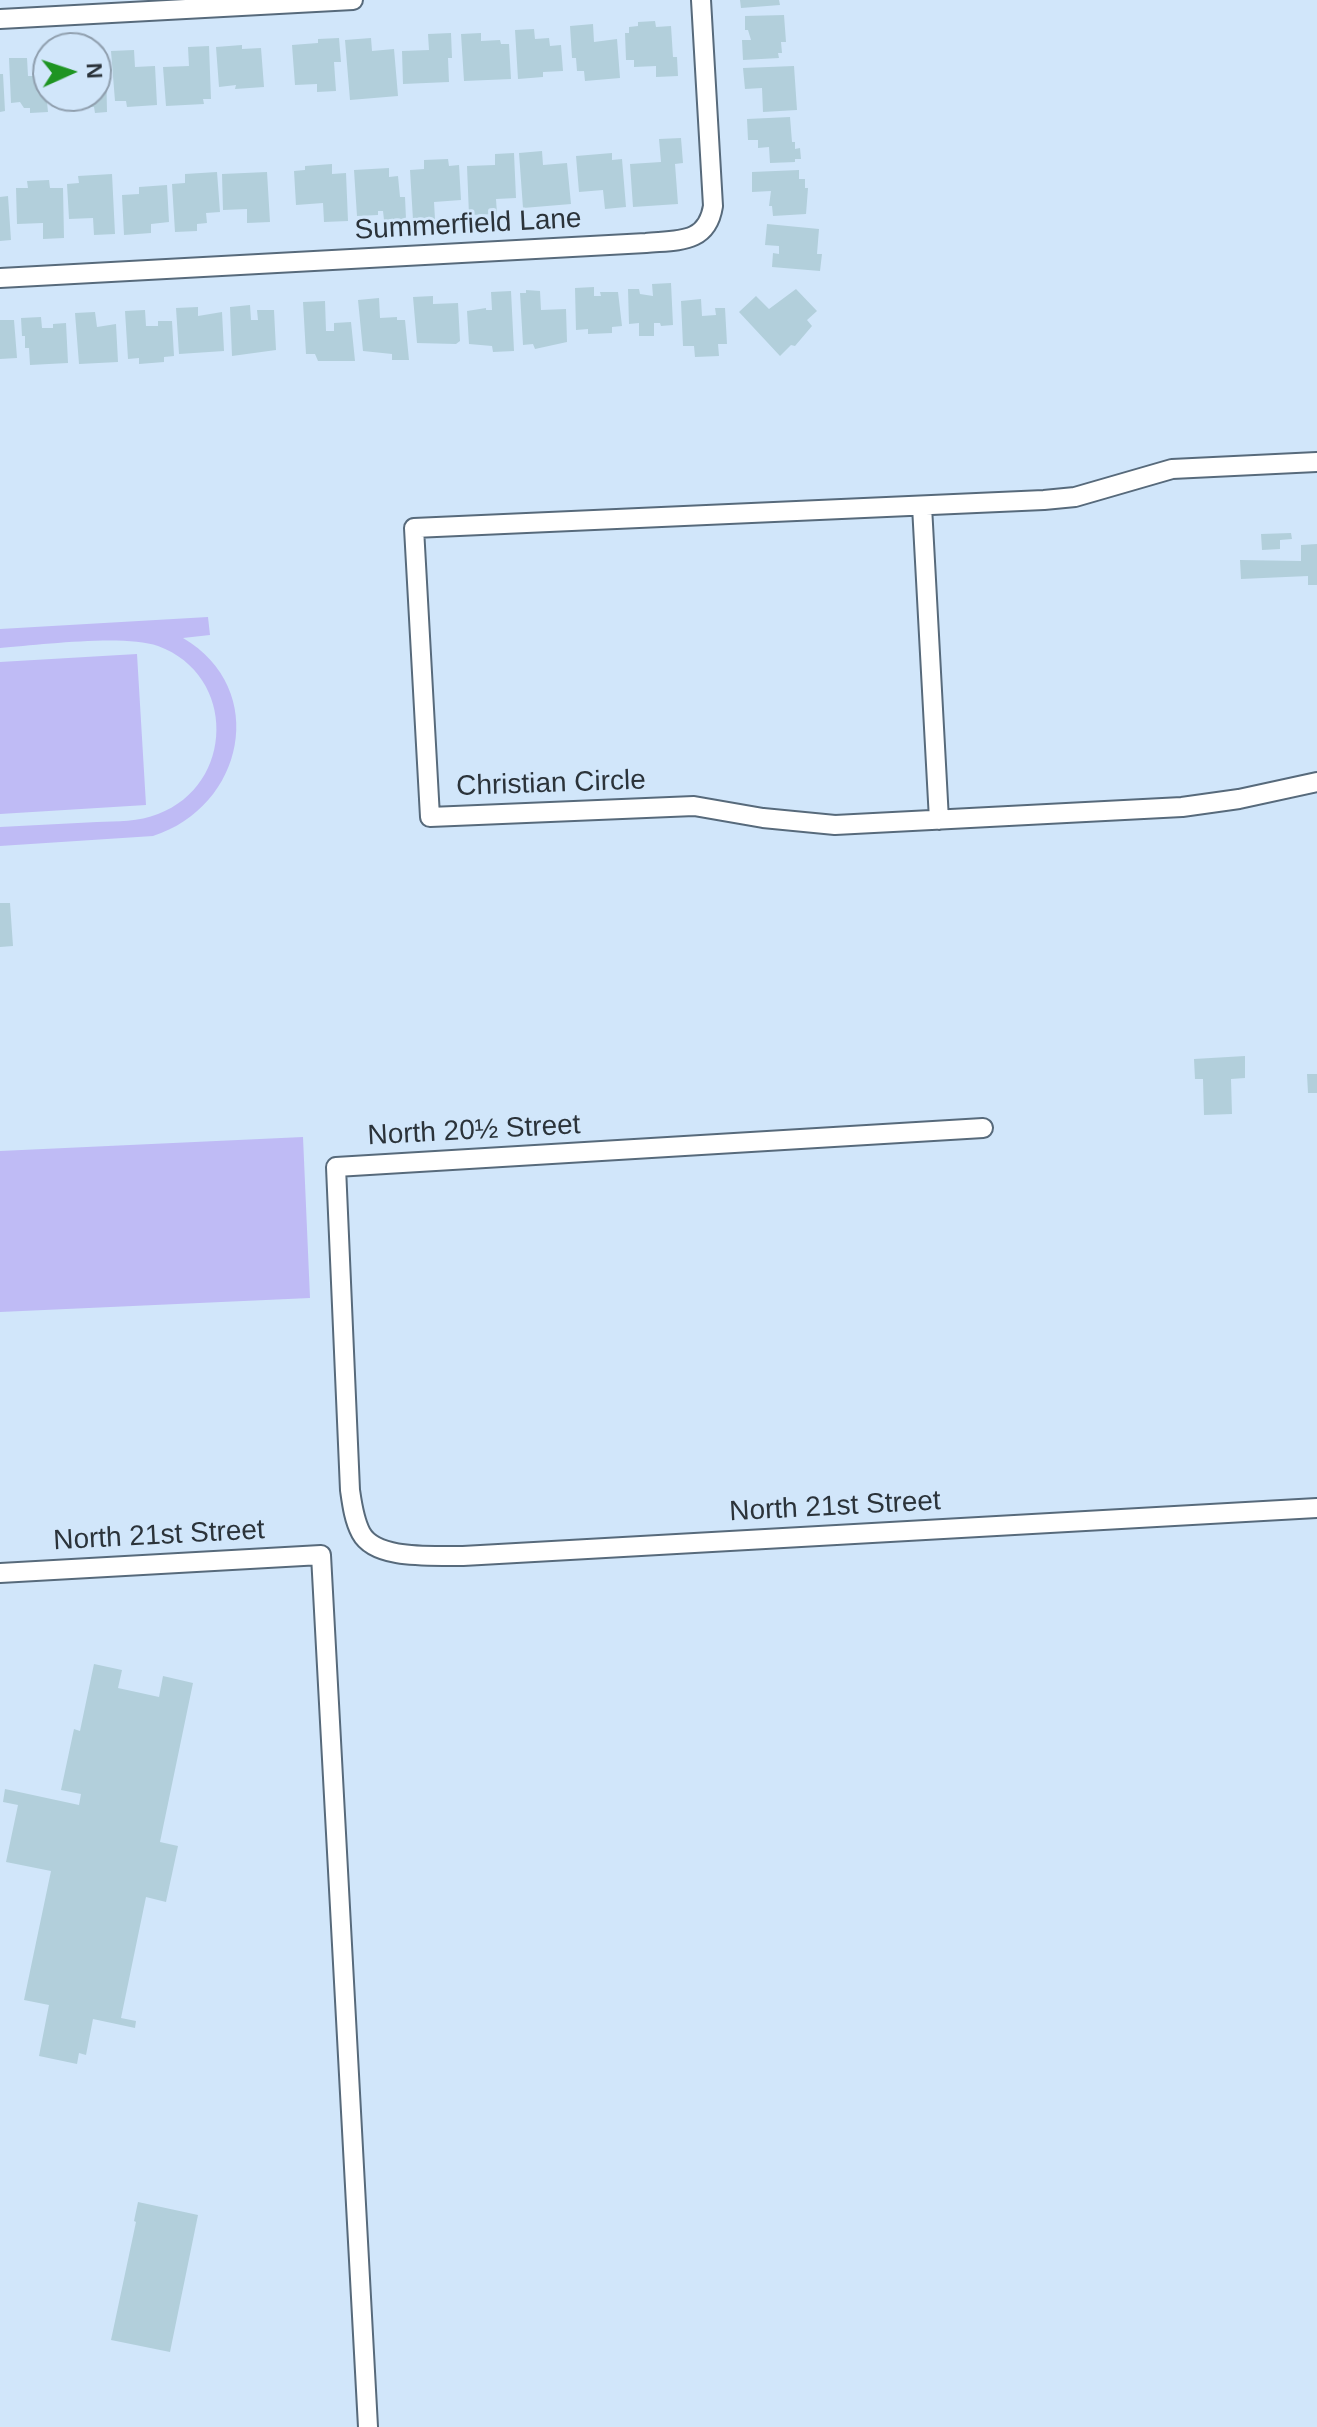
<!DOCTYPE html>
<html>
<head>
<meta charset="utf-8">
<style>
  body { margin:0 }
  #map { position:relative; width:1317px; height:2427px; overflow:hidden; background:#d1e6fa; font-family:Arial,sans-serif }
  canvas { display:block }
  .north { position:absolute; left:32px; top:32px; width:80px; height:80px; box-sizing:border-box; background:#d1e6fa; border:2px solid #8f9ead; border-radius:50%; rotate:87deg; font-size:22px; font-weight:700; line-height:32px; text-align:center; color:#2b333a }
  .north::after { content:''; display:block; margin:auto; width:28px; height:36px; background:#1e9422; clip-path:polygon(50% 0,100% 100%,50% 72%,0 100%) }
</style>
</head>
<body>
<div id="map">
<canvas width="1317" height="2427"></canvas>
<div class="north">N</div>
</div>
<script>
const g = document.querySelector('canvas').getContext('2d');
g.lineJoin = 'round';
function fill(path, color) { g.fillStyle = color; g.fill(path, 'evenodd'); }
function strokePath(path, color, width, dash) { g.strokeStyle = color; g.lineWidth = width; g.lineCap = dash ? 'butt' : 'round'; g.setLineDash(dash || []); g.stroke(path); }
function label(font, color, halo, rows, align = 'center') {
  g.font = font + ' Arial,sans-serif'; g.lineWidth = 6; g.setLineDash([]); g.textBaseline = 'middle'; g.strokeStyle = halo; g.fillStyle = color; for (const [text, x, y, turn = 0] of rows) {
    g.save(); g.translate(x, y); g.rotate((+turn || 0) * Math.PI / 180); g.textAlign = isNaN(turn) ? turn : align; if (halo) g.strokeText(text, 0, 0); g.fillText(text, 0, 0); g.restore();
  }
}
fill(new Path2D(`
  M 208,617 L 210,635 L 183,638 C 270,689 244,807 153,836 L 0,846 L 0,827 C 32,825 65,824 97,822 C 117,821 139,822 158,814 C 235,785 237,675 158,646 C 123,634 40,645 0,648 L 0,629 Z
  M 137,654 L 146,805 L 0,814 L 0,662 Z
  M 303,1137 L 310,1298 L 0,1312 L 0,1151 Z`), '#bfbbf5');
fill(new Path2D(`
  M 740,0 L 779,0 L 780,5 L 741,8 Z
  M 784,15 L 786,42 L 781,42 L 782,53 L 778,53 L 779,58 L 743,60 L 742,40 L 751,40 L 748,30 L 745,30 L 745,16 Z
  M 655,21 L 656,27 L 671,26 L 673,57 L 677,57 L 678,76 L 656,77 L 656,66 L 634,67 L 634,60 L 626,60 L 625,33 L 629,33 L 629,27 L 638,26 L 638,22 Z
  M 593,24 L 594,42 L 617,39 L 620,78 L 585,81 L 584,71 L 577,71 L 576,58 L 572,58 L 570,26 Z
  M 534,29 L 535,39 L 549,38 L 550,46 L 561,45 L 563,71 L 543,72 L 543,77 L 518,79 L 515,30 Z
  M 451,33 L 452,58 L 448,58 L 449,82 L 403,84 L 402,51 L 429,50 L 428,34 Z
  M 481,33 L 481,41 L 500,40 L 501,44 L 509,44 L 511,79 L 464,81 L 461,34 Z
  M 339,38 L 341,62 L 334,62 L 336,91 L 317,92 L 317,84 L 295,85 L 292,45 L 318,43 L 318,39 Z
  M 371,38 L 372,51 L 394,49 L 398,96 L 350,100 L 345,40 Z
  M 242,45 L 242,49 L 261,48 L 264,87 L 235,89 L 236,85 L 219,87 L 216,47 Z
  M 209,46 L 211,99 L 203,99 L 204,104 L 166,106 L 163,67 L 189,66 L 188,47 Z
  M 134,50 L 135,67 L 155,66 L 157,105 L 127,107 L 126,101 L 115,101 L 111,51 Z
  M 9,58 L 27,58 L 28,76 L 38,76 L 38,71 L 48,70 L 48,96 L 54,96 L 54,101 L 47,102 L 48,112 L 30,113 L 30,108 L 24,108 L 20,102 L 11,103 Z
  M 96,64 L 106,64 L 107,112 L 95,113 L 94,107 L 63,108 L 63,96 L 96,96 Z
  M 794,66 L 797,110 L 763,112 L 762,88 L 745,89 L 743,68 Z
  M 0,74 L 3,74 L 5,111 L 0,112 Z
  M 790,117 L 792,142 L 795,142 L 795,149 L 800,148 L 801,159 L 795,159 L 795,162 L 770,163 L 769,147 L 758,148 L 758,140 L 748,140 L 747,119 Z
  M 681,138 L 683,163 L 675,164 L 678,204 L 633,207 L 630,164 L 661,162 L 659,139 Z
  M 542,151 L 543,165 L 567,163 L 571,204 L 523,208 L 519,153 Z
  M 514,153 L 516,198 L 496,199 L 497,214 L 469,215 L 467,166 L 495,165 L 495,154 Z
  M 612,153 L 612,160 L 622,159 L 626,207 L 605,209 L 603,190 L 579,192 L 576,156 Z
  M 448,159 L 449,166 L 459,165 L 461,200 L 434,202 L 435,219 L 413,220 L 410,170 L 424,169 L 424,160 Z
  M 332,164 L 332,174 L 346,173 L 348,221 L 324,222 L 323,203 L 296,205 L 294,171 L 305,170 L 305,166 Z
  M 389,168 L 389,177 L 398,176 L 400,197 L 405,197 L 406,219 L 384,220 L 383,211 L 378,211 L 378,215 L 357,216 L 354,170 Z
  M 799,170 L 799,179 L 805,179 L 805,188 L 808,188 L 806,214 L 773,216 L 772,206 L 769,206 L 771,191 L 752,192 L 752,172 Z
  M 217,172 L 220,212 L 206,213 L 207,223 L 197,224 L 197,231 L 175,232 L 172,184 L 185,183 L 185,174 Z
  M 267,172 L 270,222 L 247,223 L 247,209 L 223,210 L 222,174 Z
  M 112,174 L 115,234 L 94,235 L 93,218 L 69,219 L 67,184 L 79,183 L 78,176 Z
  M 49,180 L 50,188 L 63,188 L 64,238 L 43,239 L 43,223 L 17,224 L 16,188 L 28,188 L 27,181 Z
  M 167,185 L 169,222 L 151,224 L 151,233 L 124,235 L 122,195 L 139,194 L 139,187 Z
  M 8,196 L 11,240 L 0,241 L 0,197 Z
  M 767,224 L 819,229 L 817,254 L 822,254 L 820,271 L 772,267 L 773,253 L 779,254 L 779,246 L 765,245 Z
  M 671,283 L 673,325 L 661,326 L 660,323 L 654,323 L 654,336 L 639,336 L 639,323 L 629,324 L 628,289 L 639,289 L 640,294 L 653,296 L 652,284 Z
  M 594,287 L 594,296 L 601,296 L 600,292 L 618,292 L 622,326 L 612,327 L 612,333 L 588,334 L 588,329 L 576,330 L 575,288 Z
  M 796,289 L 817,311 L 807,320 L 812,326 L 795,346 L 791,345 L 780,356 L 739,312 L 756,296 L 769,309 Z
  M 526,290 L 540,291 L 541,310 L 566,309 L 567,342 L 535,349 L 533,344 L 523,345 L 520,293 L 526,293 Z
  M 511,291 L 514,351 L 493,352 L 492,346 L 469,344 L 467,311 L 486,308 L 486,310 L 492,310 L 491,292 Z
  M 433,296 L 433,304 L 458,303 L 460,341 L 456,344 L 417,343 L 413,297 Z
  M 379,298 L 380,318 L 397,317 L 397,320 L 405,320 L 409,360 L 392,360 L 392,354 L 363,351 L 358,300 Z
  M 701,299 L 702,316 L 716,315 L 715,308 L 725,308 L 727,344 L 718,344 L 719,356 L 695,357 L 694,346 L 683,346 L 681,301 Z
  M 325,301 L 326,331 L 334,331 L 334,323 L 351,322 L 355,361 L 318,361 L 315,354 L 306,354 L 303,302 Z
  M 250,305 L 251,320 L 258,320 L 257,310 L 274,310 L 276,350 L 232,356 L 230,307 Z
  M 198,307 L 198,316 L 222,312 L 224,351 L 179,354 L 176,308 Z
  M 145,310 L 146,326 L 158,326 L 158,321 L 172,321 L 174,356 L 164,357 L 164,362 L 139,364 L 139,358 L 128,359 L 125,311 Z
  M 95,312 L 97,327 L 116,324 L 118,362 L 79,364 L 75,313 Z
  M 41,317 L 42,328 L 53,328 L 53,324 L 66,323 L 68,363 L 30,365 L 29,348 L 25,348 L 25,336 L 22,336 L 21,318 Z
  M 0,320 L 14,320 L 17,358 L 0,359 Z
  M 1291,533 L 1292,539 L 1280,540 L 1280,549 L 1262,550 L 1261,534 Z
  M 1317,544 L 1317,585 L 1308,585 L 1308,576 L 1241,579 L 1240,560 L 1301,561 L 1301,545 Z
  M 0,903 L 10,903 L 13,946 L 0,947 Z
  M 1245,1056 L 1245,1078 L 1231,1079 L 1232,1114 L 1204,1115 L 1203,1079 L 1195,1079 L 1194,1059 Z
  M 1307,1074 L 1317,1074 L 1317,1093 L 1308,1093 Z
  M 94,1664 L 122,1670 L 118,1688 L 159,1697 L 163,1676 L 193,1683 L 160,1842 L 178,1846 L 166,1902 L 146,1897 L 121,2018 L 136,2021 L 135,2028 L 93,2019 L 86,2055 L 79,2053 L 77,2064 L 39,2056 L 49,2005 L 24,2000 L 51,1871 L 6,1862 L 18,1805 L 3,1802 L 5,1789 L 79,1805 L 81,1794 L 61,1790 L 74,1729 L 80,1731 Z
  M 138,2202 L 198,2215 L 170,2352 L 111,2340 L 136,2222 L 134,2221 Z`), '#b2cfdb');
const minor = new Path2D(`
  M 0,19 L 353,0
  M 0,278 L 646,243 C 678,240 707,244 713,206 L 701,0
  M 1317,462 L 1172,469 L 1075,497 L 1044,500 L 414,528 L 430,817 L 694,806 L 763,818 L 835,825 L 1182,807 L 1239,799 L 1317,782
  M 922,506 L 939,820
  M 983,1128 L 336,1167 L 350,1490 C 352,1504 354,1520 361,1533 C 376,1561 435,1555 463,1556 L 1317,1508
  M 0,1573 L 321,1555 L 368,2427`);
strokePath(minor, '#576a7b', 22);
strokePath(minor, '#fff', 18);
label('28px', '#2b333a', '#d1e6fa', [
  ["Summerfield Lane",468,225,-3],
  ["Christian Circle",551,784,-2],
  ["North 20½ Street",474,1131,-3],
  ["North 21st Street",835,1507,-3],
  ["North 21st Street",159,1536,-3]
]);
</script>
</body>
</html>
